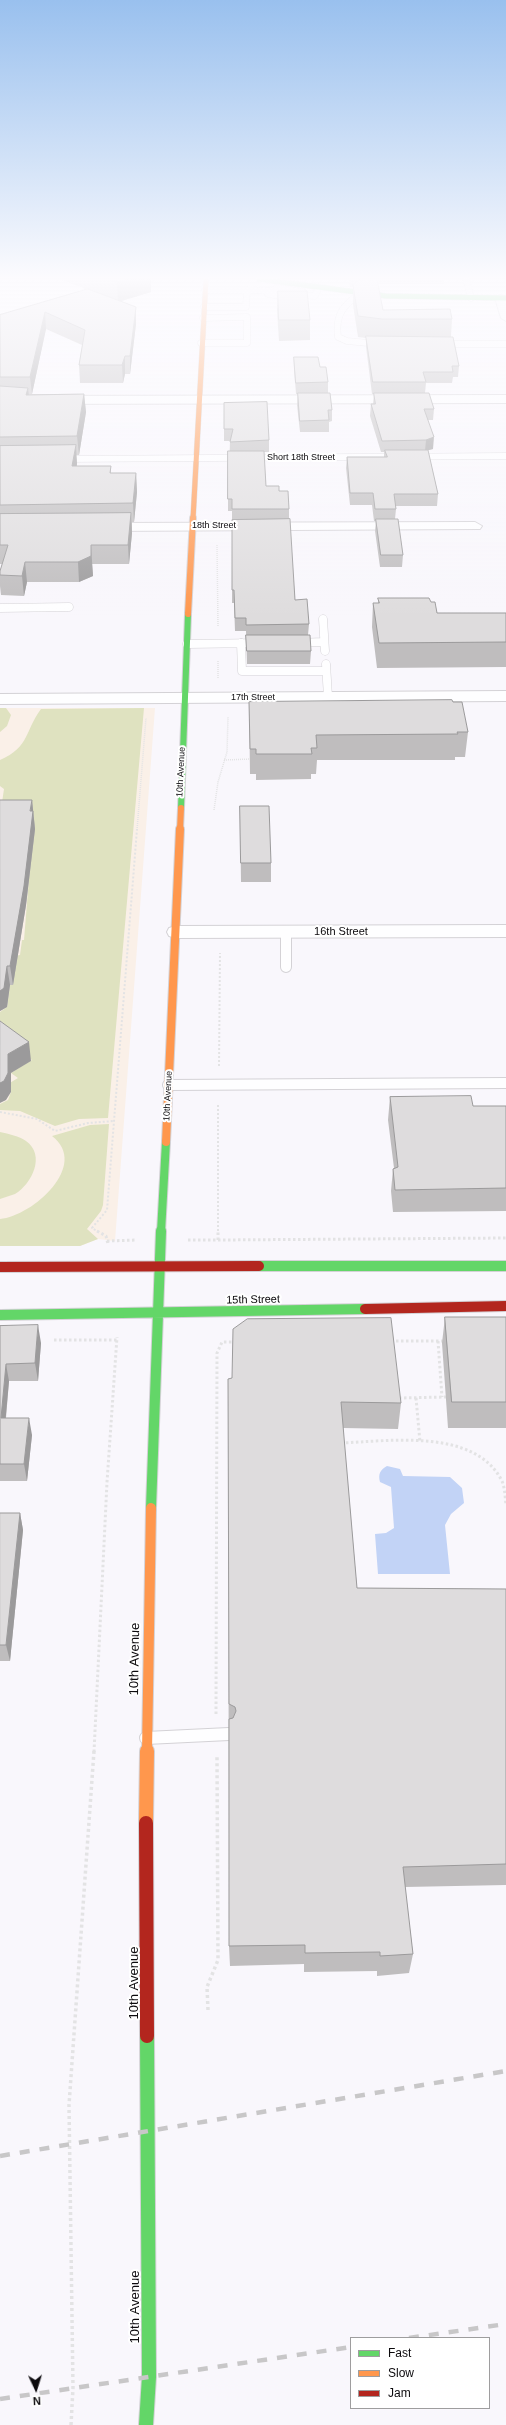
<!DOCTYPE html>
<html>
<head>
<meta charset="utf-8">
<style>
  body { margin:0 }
  #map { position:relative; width:506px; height:2425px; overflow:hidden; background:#f9f7fc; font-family:Arial,sans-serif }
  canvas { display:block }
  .legend { position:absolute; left:350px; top:2337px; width:140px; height:72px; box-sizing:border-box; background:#fff; border:1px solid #9e9d9e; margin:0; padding:5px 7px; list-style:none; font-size:12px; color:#0c0a0d }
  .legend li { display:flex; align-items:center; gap:8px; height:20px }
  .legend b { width:20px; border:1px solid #9e9d9e }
  .north { position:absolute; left:16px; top:2369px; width:40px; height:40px; -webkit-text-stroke:3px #fff; paint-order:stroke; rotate:176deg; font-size:11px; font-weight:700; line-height:16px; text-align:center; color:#0c0a0d }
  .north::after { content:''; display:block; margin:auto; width:14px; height:18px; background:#0c0a0d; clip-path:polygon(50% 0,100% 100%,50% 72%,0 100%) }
</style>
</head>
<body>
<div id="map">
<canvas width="506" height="2425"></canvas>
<ul class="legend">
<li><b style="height:5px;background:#63d668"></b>Fast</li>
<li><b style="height:5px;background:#ff974d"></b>Slow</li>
<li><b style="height:5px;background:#b3261e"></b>Jam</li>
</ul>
<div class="north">N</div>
</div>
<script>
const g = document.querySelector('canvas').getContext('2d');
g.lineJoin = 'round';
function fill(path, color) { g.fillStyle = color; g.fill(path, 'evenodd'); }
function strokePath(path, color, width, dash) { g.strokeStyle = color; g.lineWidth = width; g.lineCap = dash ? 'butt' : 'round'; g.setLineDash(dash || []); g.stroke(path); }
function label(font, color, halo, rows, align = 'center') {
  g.font = font + ' Arial,sans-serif'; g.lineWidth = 4; g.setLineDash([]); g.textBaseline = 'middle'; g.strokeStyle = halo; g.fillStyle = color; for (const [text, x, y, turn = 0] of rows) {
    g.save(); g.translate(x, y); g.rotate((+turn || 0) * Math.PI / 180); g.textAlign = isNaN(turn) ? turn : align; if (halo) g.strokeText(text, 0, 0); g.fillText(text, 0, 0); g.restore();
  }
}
fill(new Path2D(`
  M 0,708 L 155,708 L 115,1241 L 98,1239 L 80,1246 L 0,1246 Z`), '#faf0e8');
fill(new Path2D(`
  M 0,708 L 6,708 L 11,715 L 7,726 L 0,732 Z
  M 144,708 L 108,1118 L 79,1119 L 55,1126 L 20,1111 L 0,1110 L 0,1104 L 8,1100 L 11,1092 L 8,1084 L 18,1078 L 11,1073 L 32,1060 L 0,1038 L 0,1012 L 7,1007 L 10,985 L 13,985 L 14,956 L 20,955 L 22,940 L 24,940 L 34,816 L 0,816 L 4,789 L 0,786 L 0,760 C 30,747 25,730 41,709 Z
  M 109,1124 L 103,1205 L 101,1211 L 87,1229 L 98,1239 L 80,1246 L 0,1246 L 0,1219 C 33,1216 90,1165 52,1136 L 90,1125 Z
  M 0,1132 C 9,1134 19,1136 26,1141 C 46,1155 32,1184 15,1194 C 10,1196 5,1197 0,1199 Z`), '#dfe2c0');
fill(new Path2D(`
  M 387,1466 L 400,1469 L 403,1476 L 450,1477 L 462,1488 L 464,1503 L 451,1514 L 445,1525 L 450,1574 L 378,1574 L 375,1534 L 386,1533 L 394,1528 L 391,1487 L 380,1482 C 378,1474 380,1470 387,1466 Z`), '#c2d3f6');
const laneFar3 = new Path2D(`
  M 466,279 L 471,298
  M 277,288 L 303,292 L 293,298 L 268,294 Z
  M 247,290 L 272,291
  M 361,293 C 343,305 335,315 338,337 L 347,341 L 379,344
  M 298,295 L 315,296 L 319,287
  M 204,307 L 246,307 L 247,290 L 205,290
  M 201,343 L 247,343 L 247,317 L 203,318
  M 441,344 L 506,344
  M 63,459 L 506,456`);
const laneFar2 = new Path2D(`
  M 0,608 L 69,607
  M 323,619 L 325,651
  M 241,643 L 242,671 L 326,671
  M 295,643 L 324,642
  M 187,644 L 262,643
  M 326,664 L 328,697`);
const laneFar1 = new Path2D(`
  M 286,932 L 286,967
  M 168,1085 L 506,1083`);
const lane = new Path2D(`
  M 146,1738 L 229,1734`);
const street = new Path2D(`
  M 500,295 L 504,296 L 506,300 L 506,321 L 501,318 L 495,298 Z
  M 506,395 L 506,403 L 0,404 L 0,396 Z
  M 475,522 L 482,526 L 480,529 L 103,531 L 96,527 L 103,523 Z
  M 506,691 L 506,701 L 0,704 L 0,694 Z
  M 506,925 L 506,937 L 176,938 L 169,936 L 167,932 L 169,928 L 176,926 Z`);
const fastFar4 = new Path2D(`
  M 259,279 L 386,296 L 506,298`);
const fastFar3 = new Path2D(`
  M 181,808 L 188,614`);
const fastFar2 = new Path2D(`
  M 161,1232 L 166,1142`);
const fastFar1 = new Path2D(`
  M 259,1266 L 506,1266
  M 0,1315 L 365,1309
  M 151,1508 L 161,1231`);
const fast = new Path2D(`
  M 146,2425 L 149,2377 L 147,2036`);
const slowFar4 = new Path2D(`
  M 193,519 L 206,279`);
const slowFar3 = new Path2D(`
  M 188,614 L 193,518
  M 180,830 L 181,808`);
const slowFar2 = new Path2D(`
  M 166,1142 L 180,829`);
const slowFar1 = new Path2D(`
  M 147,1752 L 151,1508`);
const slow = new Path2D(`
  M 146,1823 L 147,1751`);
const jamFar1 = new Path2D(`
  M 0,1267 L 259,1266
  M 365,1309 L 506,1306`);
const jam = new Path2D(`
  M 146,1823 L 147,2036`);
strokePath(laneFar3, '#d4d2d6', 7);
strokePath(laneFar2, '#d4d2d6', 9);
strokePath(laneFar1, '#d4d2d6', 12);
strokePath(lane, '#d4d2d6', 14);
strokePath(street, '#d4d2d6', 2);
strokePath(fastFar4, '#d4d2d6', 6);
strokePath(fastFar3, '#d4d2d6', 8);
strokePath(fastFar2, '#d4d2d6', 10);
strokePath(fastFar1, '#d4d2d6', 12);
strokePath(fast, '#d4d2d6', 16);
strokePath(slowFar4, '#d4d2d6', 6);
strokePath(slowFar3, '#d4d2d6', 8);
strokePath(slowFar2, '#d4d2d6', 10);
strokePath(slowFar1, '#d4d2d6', 12);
strokePath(slow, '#d4d2d6', 16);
strokePath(jamFar1, '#d4d2d6', 12);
strokePath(jam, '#d4d2d6', 16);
strokePath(new Path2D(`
  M 217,545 L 218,626
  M 218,661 L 218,678
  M 224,760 L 251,759
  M 214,810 L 218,782 L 227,752 L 228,717
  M 137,830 L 146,718`), '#e3e3e4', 1.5, [1, 1]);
strokePath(new Path2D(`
  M 219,1066 L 220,953
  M 218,1105 L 218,1232
  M 0,1112 L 37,1119 L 55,1131 L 88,1123 L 114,1121
  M 99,1232 L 92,1228 L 107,1210 L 137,829`), '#e3e3e4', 2, [2, 2]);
strokePath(new Path2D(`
  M 97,1231 L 106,1236 L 108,1244
  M 188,1240 L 218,1240 L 218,1231
  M 218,1240 L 506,1238
  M 107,1241 L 137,1240
  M 54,1340 L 117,1340
  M 391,1341 L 444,1341
  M 438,1341 L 442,1397
  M 399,1398 L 446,1397
  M 416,1398 L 420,1442
  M 341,1443 C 390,1441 475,1428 502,1481 C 505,1488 505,1497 506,1505
  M 216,1714 L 217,1353 L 222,1342 L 236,1342
  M 94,1752 L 107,1482 L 117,1337`), '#e3e3e4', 3, [2.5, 2.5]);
strokePath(new Path2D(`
  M 208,2010 L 207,1987 L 218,1960 L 217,1755
  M 71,2425 L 73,2388 L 69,2105 L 94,1751`), '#e3e3e4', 3.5, [3, 3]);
strokePath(laneFar3, '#fefeff', 6);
strokePath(laneFar2, '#fefeff', 8);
strokePath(laneFar1, '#fefeff', 10);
strokePath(lane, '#fefeff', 12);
fill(street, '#fefeff');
strokePath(fastFar4, '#63d668', 5);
strokePath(fastFar3, '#63d668', 6);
strokePath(fastFar2, '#63d668', 8);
strokePath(fastFar1, '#63d668', 10);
strokePath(fast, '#63d668', 14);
strokePath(slowFar4, '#ff974d', 5);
strokePath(slowFar3, '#ff974d', 6);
strokePath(slowFar2, '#ff974d', 8);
strokePath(slowFar1, '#ff974d', 10);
strokePath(slow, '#ff974d', 14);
strokePath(jamFar1, '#b3261e', 10);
strokePath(jam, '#b3261e', 14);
strokePath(new Path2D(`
  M 0,2156 L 506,2071
  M 409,2338 L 506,2324
  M 0,2399 L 351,2347`), '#c8c7c8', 4.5, [10, 10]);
fill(new Path2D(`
  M 59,279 L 151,279 L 151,292 L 121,301 L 136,307 L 136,324 L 130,374 L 125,374 L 123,383 L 80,383 L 79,365 L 82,345 L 46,329 L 32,394 L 84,394 L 86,412 L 79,455 L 76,455 L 77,466 L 111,466 L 111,473 L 136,473 L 137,492 L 134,522 L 132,522 L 132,533 L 129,564 L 92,564 L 93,576 L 79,582 L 27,582 L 24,596 L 1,595 L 0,586 L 0,571 L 2,564 L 0,564 L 0,315 L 86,289 Z
  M 349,279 L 444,279 L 444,284 L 378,284 L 383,310 L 452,319 L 451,337 L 459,366 L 458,377 L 453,377 L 452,383 L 426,383 L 425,393 L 434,409 L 433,420 L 428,420 L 433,449 L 428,450 L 438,494 L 437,506 L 396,506 L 396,509 L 395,519 L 403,555 L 402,567 L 380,567 L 375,531 L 376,521 L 374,521 L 372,505 L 350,505 L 346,468 L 347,457 L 384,457 L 384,452 L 381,452 L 370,416 L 371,404 L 373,404 L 374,394 L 372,394 L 366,347 L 366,338 L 358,337 L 353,305 L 353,287 L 350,287 Z
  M 278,291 L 310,320 L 310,340 L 279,341 L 277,311 Z
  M 294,357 L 320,367 L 328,382 L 328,393 L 332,410 L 332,421 L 329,422 L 329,432 L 300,432 L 297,405 L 298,394 L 296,394 L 294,368 Z
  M 224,403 L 269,440 L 269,452 L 264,452 L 266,486 L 279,491 L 289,509 L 289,519 L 295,600 L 309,624 L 308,635 L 311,651 L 310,664 L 247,664 L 246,631 L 235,631 L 234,603 L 232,603 L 232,511 L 228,511 L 228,499 L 230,441 L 224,441 Z
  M 378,598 L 431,602 L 437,613 L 506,613 L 506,667 L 377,668 L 372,627 L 373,603 L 378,603 Z
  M 249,702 L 453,702 L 468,732 L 465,757 L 455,757 L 455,760 L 317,760 L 316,774 L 311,774 L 311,779 L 256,780 L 256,774 L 250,774 Z
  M 32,800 L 35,829 L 26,905 L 13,985 L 10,985 L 7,1007 L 0,1011 Z
  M 240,806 L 271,863 L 271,882 L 241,882 Z
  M 390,1097 L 473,1106 L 506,1106 L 506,1211 L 393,1212 L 391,1191 L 393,1169 L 394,1168 L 388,1120 Z
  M 445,1317 L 506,1317 L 506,1428 L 448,1428 L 442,1343 Z
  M 0,1326 L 41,1343 L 38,1381 L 9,1381 L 6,1418 L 32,1435 L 27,1481 L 0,1481 Z
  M 228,1379 L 401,1403 L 398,1429 L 343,1428 L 357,1588 L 506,1589 L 506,1885 L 405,1887 L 413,1954 L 409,1973 L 377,1976 L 377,1971 L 304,1972 L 304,1964 L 230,1966 L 229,1946 Z
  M 0,1513 L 20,1513 L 23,1530 L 10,1661 L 0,1661 Z`), '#bfbdbe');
fill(new Path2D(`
  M 127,279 L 151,279 L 151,292 L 118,302 L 117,282 Z
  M 136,307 L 136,324 L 130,374 L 130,356 Z
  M 45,312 L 46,329 L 32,394 L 30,377 Z
  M 125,356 L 125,374 L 123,383 L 122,365 Z
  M 28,388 L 30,405 L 26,395 Z
  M 84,394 L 86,412 L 79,455 L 77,436 Z
  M 434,437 L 433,449 L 425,451 L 426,440 Z
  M 76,445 L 77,464 L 73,485 L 72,466 Z
  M 136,473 L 137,492 L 134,522 L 133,503 Z
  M 131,513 L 132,533 L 129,564 L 128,545 Z
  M 91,545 L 93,576 L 79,582 L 78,562 Z
  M 25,562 L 27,582 L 24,596 L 22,576 Z
  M 32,800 L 35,829 L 26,905 L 13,985 L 10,966 Z
  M 7,966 L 10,985 L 7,1007 L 0,1011 L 0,991 Z
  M 29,1042 L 31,1061 L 11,1073 L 11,1092 L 6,1100 L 0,1103 L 0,1083 L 8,1054 Z
  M 38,1325 L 41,1343 L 38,1381 L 35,1363 Z
  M 6,1364 L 9,1381 L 4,1436 L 1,1418 Z
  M 29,1418 L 32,1435 L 27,1481 L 24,1464 Z
  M 20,1513 L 23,1530 L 10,1661 L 6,1645 Z`), '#9b9a9b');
const building = new Path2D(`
  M 109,279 L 127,279 L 117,282 Z
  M 361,279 L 377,279 L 383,310 L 450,309 L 452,319 L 382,319 L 358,316 L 353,285 Z
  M 88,289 L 136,307 L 130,356 L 125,356 L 122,365 L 79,365 L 85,330 L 45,312 L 30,377 L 0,377 L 0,315 Z
  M 278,291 L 307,291 L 310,320 L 279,320 Z
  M 366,336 L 453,337 L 459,366 L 452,366 L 453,372 L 423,372 L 426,382 L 373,382 Z
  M 294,357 L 318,357 L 320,367 L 326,367 L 328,382 L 296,383 Z
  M 0,386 L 28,388 L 26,395 L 84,394 L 77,436 L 0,437 Z
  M 298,393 L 330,393 L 332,410 L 328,410 L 329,420 L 300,421 Z
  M 374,393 L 429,393 L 434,409 L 424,409 L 434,437 L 426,440 L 382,441 L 371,404 L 375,404 Z
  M 267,402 L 269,440 L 230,442 L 233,429 L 224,429 L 224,403 Z
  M 76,445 L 72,466 L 111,466 L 110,473 L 136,473 L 133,503 L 0,505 L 0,446 Z
  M 385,450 L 428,450 L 438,494 L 394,494 L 396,509 L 375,509 L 373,493 L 350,493 L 347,457 L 387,457 Z
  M 228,451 L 264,451 L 266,486 L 279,486 L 279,491 L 288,491 L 289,509 L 232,509 L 232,499 L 228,499 Z
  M 131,513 L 128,545 L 91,545 L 91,556 L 78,562 L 25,562 L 22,576 L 0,575 L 0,571 L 8,545 L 0,545 L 0,514 Z
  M 290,519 L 295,600 L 307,599 L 309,624 L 246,625 L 246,618 L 235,618 L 234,590 L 232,590 L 232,520 Z
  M 376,519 L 398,519 L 403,555 L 381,555 Z
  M 378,598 L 429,598 L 431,602 L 435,602 L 437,613 L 506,613 L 506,642 L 379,643 L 373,603 L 379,603 Z
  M 246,635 L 310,635 L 311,651 L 247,651 Z
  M 452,700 L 453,702 L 462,702 L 468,732 L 457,732 L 458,734 L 316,735 L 317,748 L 311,748 L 312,754 L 256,754 L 256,749 L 250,749 L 249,702 Z
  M 0,800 L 32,800 L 30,811 L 33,811 L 24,886 L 10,966 L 7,966 L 4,988 L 0,991 Z
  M 240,806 L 269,806 L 271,863 L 241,863 Z
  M 0,1021 L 29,1042 L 8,1054 L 8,1073 L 4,1081 L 0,1083 Z
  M 471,1096 L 473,1106 L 506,1106 L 506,1188 L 395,1190 L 393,1169 L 398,1167 L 390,1097 Z
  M 445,1317 L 506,1317 L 506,1402 L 452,1402 Z
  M 391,1318 L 401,1403 L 341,1402 L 357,1588 L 506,1589 L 506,1864 L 403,1867 L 413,1954 L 380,1956 L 380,1952 L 305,1953 L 305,1945 L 229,1946 L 229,1719 L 233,1718 L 236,1711 L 235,1707 L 229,1704 L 228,1379 L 232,1378 L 233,1329 L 247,1319 Z
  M 38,1325 L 35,1363 L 6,1364 L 1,1418 L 29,1418 L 24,1464 L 0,1464 L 0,1326 Z
  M 0,1513 L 20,1513 L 6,1645 L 0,1645 Z`);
fill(building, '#dedcdd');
strokePath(building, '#9b9a9b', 1);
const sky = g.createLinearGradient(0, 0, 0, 618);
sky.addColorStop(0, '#99c0ee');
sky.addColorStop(0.45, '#fcfbfe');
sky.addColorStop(1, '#fcfbfe00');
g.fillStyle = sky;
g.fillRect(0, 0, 506, 618);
label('9px', '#0c0a0d', '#fff', [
  ["Short 18th Street",301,458],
  ["18th Street",214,526],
  ["17th Street",253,698],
  ["10th Avenue",181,772,-87],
  ["10th Avenue",168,1096,-87]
]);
label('11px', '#0c0a0d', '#fff', [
  ["16th Street",341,932],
  ["15th Street",253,1300,-1]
]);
label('13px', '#0c0a0d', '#fff', [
  ["10th Avenue",135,1659,-89],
  ["10th Avenue",134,1983,-90],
  ["10th Avenue",135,2307,-90]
]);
</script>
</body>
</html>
